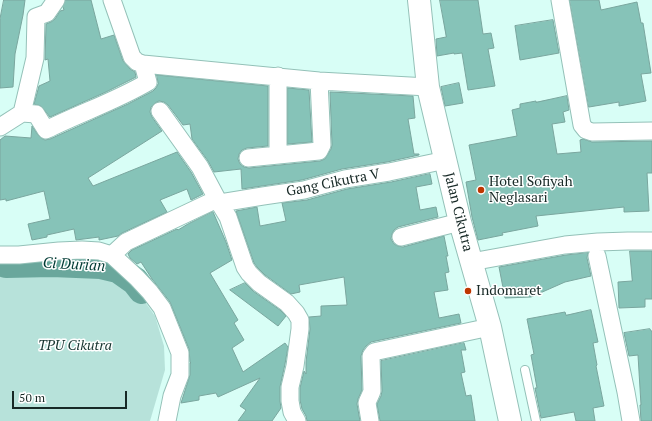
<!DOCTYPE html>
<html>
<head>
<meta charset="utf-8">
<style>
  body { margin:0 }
  #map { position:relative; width:652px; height:421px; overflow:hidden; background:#d8fef6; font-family:"PT Serif",serif }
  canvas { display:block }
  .scale { position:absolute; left:12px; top:391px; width:115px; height:18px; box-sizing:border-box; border:2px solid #172926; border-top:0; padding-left:5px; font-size:12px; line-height:14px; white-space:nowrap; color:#172926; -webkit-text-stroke:3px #fff; paint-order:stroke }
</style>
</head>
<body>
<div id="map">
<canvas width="652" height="421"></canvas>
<div class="scale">50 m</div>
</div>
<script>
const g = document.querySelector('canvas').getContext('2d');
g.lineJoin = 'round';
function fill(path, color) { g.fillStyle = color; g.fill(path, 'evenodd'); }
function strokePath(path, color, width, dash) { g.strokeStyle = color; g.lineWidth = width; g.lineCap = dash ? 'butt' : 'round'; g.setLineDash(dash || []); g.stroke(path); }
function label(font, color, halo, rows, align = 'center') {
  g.font = font + ' "PT Serif",serif'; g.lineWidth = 3; g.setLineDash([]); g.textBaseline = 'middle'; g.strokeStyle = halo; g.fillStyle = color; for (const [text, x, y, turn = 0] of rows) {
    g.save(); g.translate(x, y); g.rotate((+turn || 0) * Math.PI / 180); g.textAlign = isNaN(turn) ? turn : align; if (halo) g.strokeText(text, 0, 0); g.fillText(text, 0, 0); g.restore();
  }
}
fill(new Path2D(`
  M 51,270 L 86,271 L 115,273 L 126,280 L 143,299 L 155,316 L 164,346 L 165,370 L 150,421 L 0,421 L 0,271 Z`), '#b7e2da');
strokePath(new Path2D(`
  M 0,262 L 6,264 L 52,263 L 101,265 L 118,269 L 135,281 L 142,290`), '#6aa79c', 28);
const building = new Path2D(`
  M 4,0 L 25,0 L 23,15 L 15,54 L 13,87 L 0,88 L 0,19 Z
  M 66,0 L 91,0 L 101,39 L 114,35 L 123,61 L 130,69 L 135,72 L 136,77 L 106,92 L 50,117 L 41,106 L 34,104 L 39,86 L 50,81 L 48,59 L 45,60 L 46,24 L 51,22 L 55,19 L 60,11 L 64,10 L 63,7 Z
  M 440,0 L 478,0 L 483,34 L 491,33 L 494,48 L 488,49 L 495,86 L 468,90 L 462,53 L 454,54 L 454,53 L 437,56 L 436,39 L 446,37 Z
  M 570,0 L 599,0 L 601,10 L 637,2 L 641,23 L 643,23 L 651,73 L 641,74 L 646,101 L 619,106 L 619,102 L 589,107 Z
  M 553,20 L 559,53 L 520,60 L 515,26 Z
  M 157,75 L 268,86 L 268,146 L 247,148 L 242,150 L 239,154 L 238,159 L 240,164 L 244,167 L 249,168 L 320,161 L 325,159 L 331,149 L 332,145 L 330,92 L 413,96 L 415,118 L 408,119 L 414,154 L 419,154 L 419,155 L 387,162 L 342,169 L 302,180 L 242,189 L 241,169 L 214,172 L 208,161 L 192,139 L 190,124 L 183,125 L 168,105 L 164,102 L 159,101 L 155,103 L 151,107 L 150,112 L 152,117 L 162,131 L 88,178 L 93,186 L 177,152 L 191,172 L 203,194 L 191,200 L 187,189 L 160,200 L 167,212 L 122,233 L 118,236 L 99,240 L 99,237 L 76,240 L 74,229 L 47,235 L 47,237 L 32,240 L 28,224 L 50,219 L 44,191 L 6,201 L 6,199 L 0,200 L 0,140 L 5,136 L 31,138 L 32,126 L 38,135 L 41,138 L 45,140 L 50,139 L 128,104 L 153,91 L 156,88 L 158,84 Z
  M 459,83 L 463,103 L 445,106 L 441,87 Z
  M 288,88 L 309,90 L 312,142 L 288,144 Z
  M 567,96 L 569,110 L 563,112 L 565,122 L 552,124 L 557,154 L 581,152 L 580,140 L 583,139 L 592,142 L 652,141 L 652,173 L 647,173 L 649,211 L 624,212 L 624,207 L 536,216 L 538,226 L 502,233 L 503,235 L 478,240 L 472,217 L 466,182 L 476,180 L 469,145 L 517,136 L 512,110 L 520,108 L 520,104 L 536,101 L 536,102 Z
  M 430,174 L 432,184 L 416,187 L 420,210 L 436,207 L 438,217 L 398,227 L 394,230 L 392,234 L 391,239 L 394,244 L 398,246 L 403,247 L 444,236 L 448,256 L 446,256 L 449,272 L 445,273 L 448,290 L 434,292 L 439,318 L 459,314 L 461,323 L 371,342 L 366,346 L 363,350 L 361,356 L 362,390 L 358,399 L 357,404 L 360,421 L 307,421 L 306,416 L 302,409 L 300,400 L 300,388 L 304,371 L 306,374 L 306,362 L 310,329 L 309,317 L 321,316 L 321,306 L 347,305 L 344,277 L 299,285 L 300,292 L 291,294 L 265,275 L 257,267 L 254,263 L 236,211 L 257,207 L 260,226 L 286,221 L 282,203 L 307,200 L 347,189 L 391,182 Z
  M 213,212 L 226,242 L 232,260 L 210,273 L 238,320 L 234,323 L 244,340 L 232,348 L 243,372 L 285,343 L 288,347 L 285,364 L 280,387 L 280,401 L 281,408 L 272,421 L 238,421 L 246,410 L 240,406 L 260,378 L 218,397 L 216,393 L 199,396 L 199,400 L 181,403 L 190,375 L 190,363 L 191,363 L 190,362 L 189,349 L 170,302 L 152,279 L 141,262 L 137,264 L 130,258 L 128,254 L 132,250 L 177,229 L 178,230 L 188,224 Z
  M 630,251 L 652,251 L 652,299 L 645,299 L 645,307 L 619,308 L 618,282 L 632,281 Z
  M 588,253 L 587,258 L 591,276 L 565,282 L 531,297 L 505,298 L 499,267 L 566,255 Z
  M 245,283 L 253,291 L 280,310 L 286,316 L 278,326 L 230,290 Z
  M 591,310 L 598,342 L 593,343 L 597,365 L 596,366 L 604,406 L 593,408 L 595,421 L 576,421 L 574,412 L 541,418 L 535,388 L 537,388 L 531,355 L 534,354 L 527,319 L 565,312 L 566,315 Z
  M 650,329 L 651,331 L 652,331 L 652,421 L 641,421 L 640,405 L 641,405 L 638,355 L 629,356 L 624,333 Z
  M 464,343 L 466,350 L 461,350 L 465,372 L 461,373 L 466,396 L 471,395 L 475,421 L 380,421 L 377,404 L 381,396 L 382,391 L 381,361 Z`);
fill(building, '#86c3b8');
strokePath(building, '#7aa69e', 1);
const lane = new Path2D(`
  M 525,370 L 536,421`);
const street = new Path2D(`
  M 112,0 L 132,57 L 137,62 L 143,64 L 319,81 L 428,87
  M 560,0 L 582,125 L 586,130 L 592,132 L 652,131
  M 278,76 L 278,155
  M 160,111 L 200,167 L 217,199 L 228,217 L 245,267 L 249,273 L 259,283 L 287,303 L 296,313 L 300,320 L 300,329 L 295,366 L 290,387 L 290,401 L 292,412 L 297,421
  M 22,113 L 35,58 L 36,17 L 47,13 L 56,0
  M 0,127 L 22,113 L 36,114 L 46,130 C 80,113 116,101 148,82 L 143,64
  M 248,158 L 319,151 L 322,145 L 319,81
  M 220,203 L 263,196 L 304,190 L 345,179 L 389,172 L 446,160
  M 401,237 L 460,222
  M 0,255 L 19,255 L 59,251 L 82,250 L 99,251 L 112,255 L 137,278 L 150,292 L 162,308 L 180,353 L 180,375 L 172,396 L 167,421
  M 112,255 L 126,242 L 217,199
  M 597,256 L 626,392 L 631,421
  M 471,262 L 565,245 L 598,242 L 628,241 L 652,241
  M 370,421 L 367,403 C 368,399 371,395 372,391 L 371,356 L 374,352 L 378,351 L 490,327`);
const secondary = new Path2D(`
  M 419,0 L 428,87 L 460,222 L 490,327 L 510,421`);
strokePath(lane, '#94c1b8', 10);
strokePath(street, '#94c1b8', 19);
strokePath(secondary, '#94c1b8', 24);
strokePath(lane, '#fff', 8);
strokePath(street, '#fff', 17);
strokePath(secondary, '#fff', 22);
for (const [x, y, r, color] of [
  [481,190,4,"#be3600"],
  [468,291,4,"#be3600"]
]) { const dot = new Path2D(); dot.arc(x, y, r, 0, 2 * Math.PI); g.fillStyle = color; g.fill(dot); strokePath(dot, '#fff', 1.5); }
label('14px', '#172926', '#fff', [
  ["Hotel Sofiyah",489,182],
  ["Neglasari",489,198],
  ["Indomaret",476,291]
], 'left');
label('14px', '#172926', '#fff', [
  ["Gang Cikutra V",333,183,-11],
  ["Jalan Cikutra",458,212,76]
]);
label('italic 14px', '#163530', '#fff', [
  ["TPU Cikutra",75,346]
]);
label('italic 15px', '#003a33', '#fff', [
  ["Ci Durian",74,265,3]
]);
</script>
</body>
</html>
